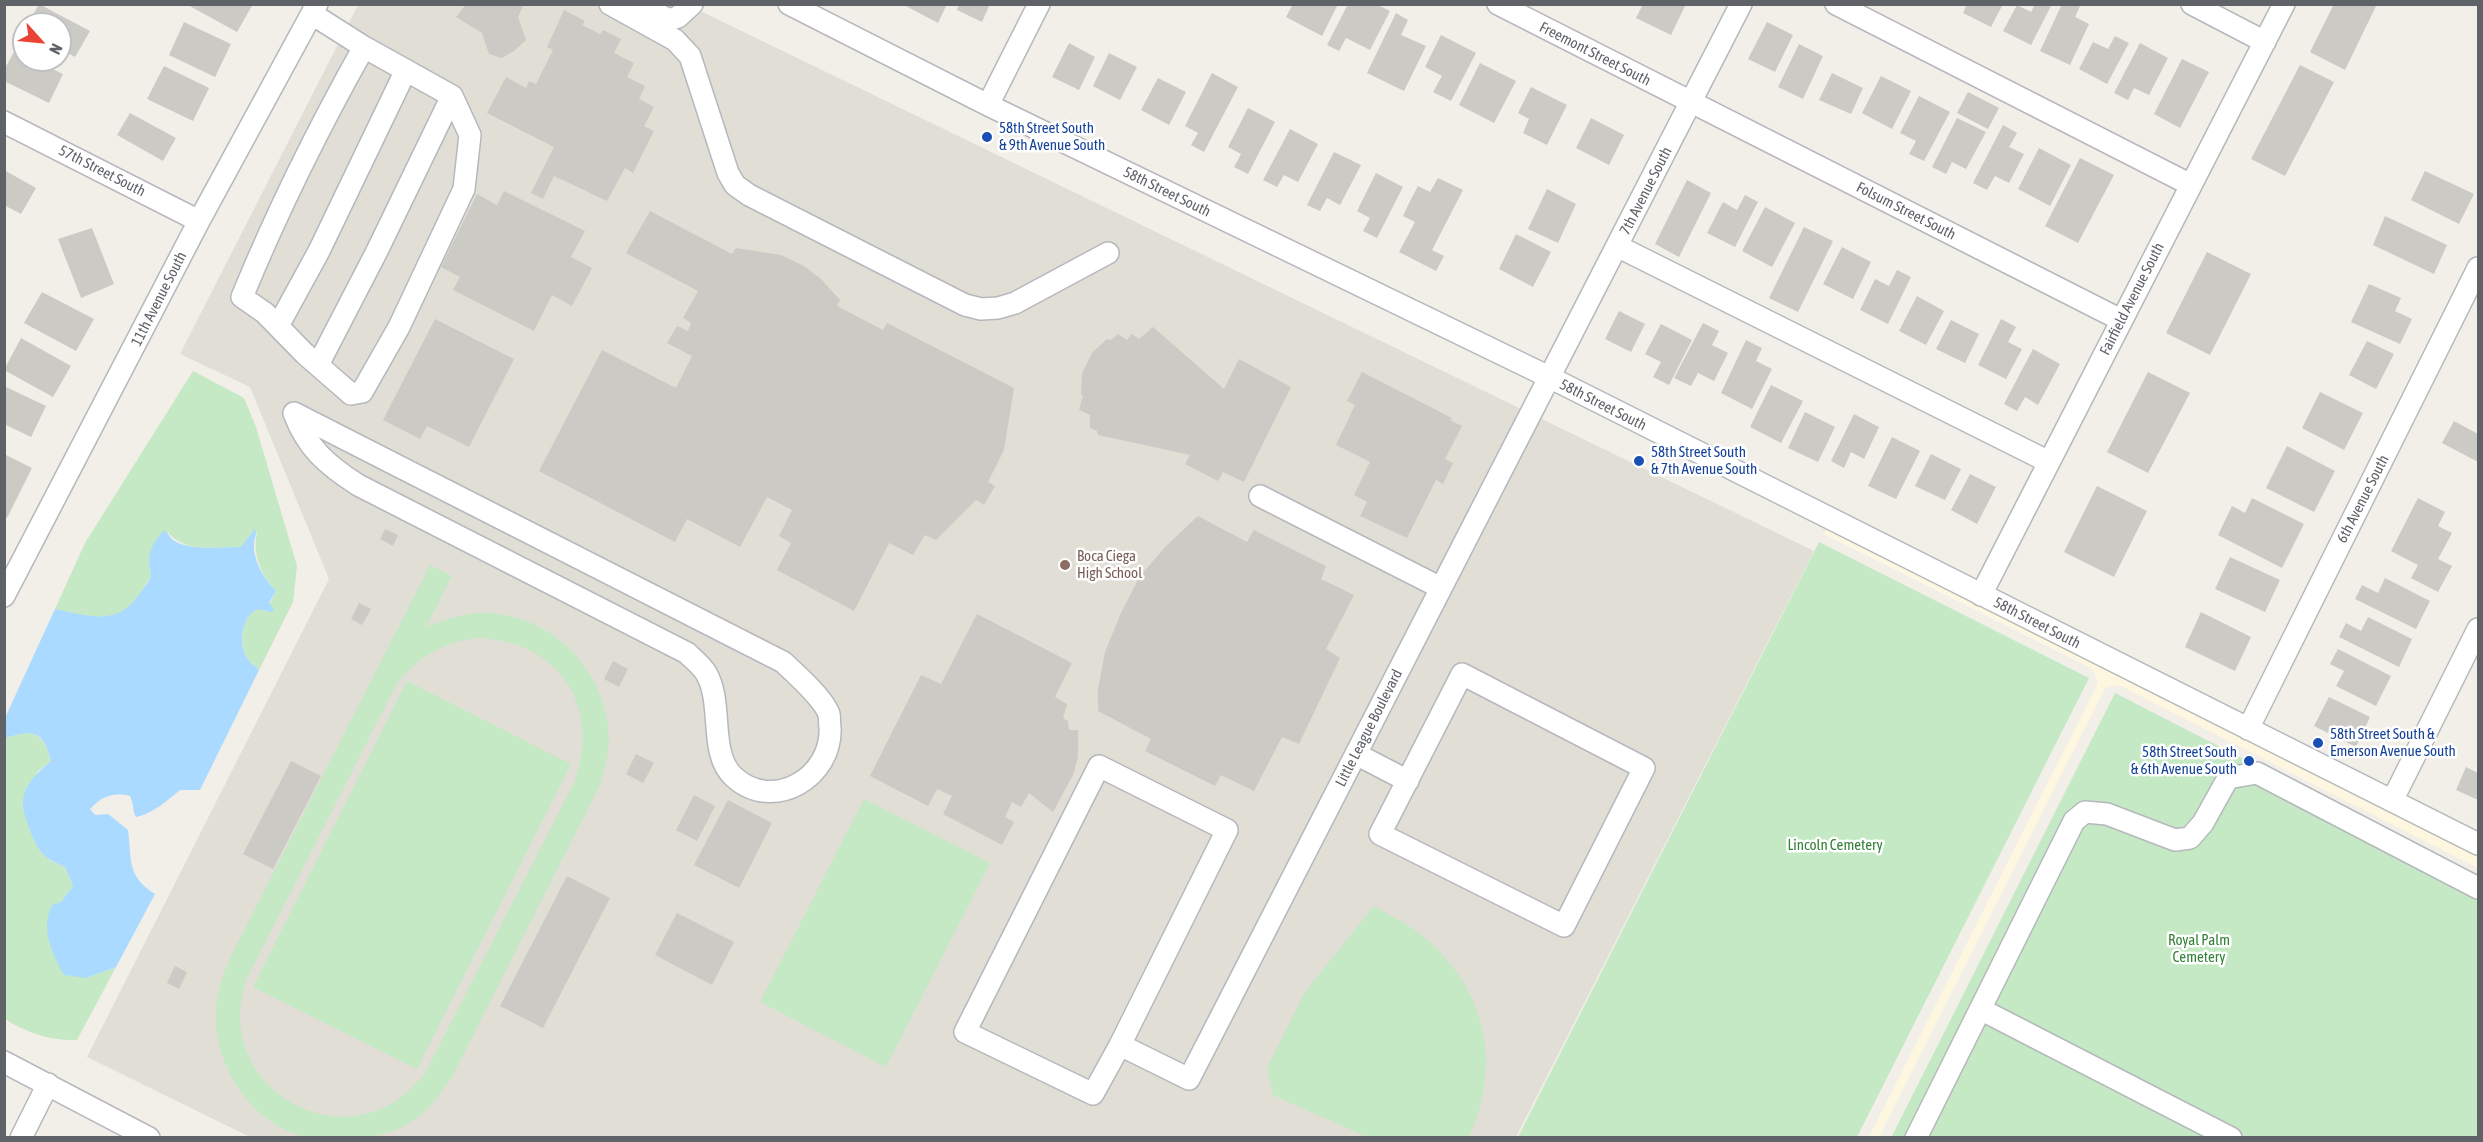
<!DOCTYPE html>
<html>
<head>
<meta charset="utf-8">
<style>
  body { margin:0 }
  #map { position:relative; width:2483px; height:1142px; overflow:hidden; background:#f1efe8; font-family:"Asap Condensed",sans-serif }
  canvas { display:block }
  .frame { position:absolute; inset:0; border:6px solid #5f6368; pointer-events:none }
  .north { position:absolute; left:12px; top:12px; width:60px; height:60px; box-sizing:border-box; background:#fff; border:2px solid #bfc1c3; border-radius:50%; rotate:117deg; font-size:16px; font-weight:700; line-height:24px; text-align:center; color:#5f6368 }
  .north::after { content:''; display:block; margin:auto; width:21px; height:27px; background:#ea4335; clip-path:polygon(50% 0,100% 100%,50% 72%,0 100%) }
</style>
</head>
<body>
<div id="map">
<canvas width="2483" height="1142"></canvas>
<div class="frame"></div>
<div class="north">N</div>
</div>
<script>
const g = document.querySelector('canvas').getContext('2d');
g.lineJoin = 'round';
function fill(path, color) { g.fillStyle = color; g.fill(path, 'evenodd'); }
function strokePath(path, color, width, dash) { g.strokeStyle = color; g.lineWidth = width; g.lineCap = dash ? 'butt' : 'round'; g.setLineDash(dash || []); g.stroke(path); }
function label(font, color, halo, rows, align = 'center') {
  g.font = font + ' "Asap Condensed",sans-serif'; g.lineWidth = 5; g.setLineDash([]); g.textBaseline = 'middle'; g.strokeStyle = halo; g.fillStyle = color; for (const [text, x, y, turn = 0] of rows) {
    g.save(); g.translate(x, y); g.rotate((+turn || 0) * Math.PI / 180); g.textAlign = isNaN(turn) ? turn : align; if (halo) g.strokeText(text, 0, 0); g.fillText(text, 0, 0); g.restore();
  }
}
fill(new Path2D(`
  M 1827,529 L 2478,856 L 2478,868 L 2119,685 L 2105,688 L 1879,1137 L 1869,1137 L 2098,683 L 2093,669 L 1824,534 Z`), '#fef7e0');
fill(new Path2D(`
  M 358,5 L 688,5 L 1814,551 L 1516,1137 L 250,1137 L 87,1057 L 329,579 L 250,387 L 180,354 Z`), '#e1ded6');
fill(new Path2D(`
  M 193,371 L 244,398 L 256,427 L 297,566 L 293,602 L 259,670 C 255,666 248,661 246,656 C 238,641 242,617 257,608 L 266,611 L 276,591 C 261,574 252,555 257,532 L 241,547 C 218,547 183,553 168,532 L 149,567 L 151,576 C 145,585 140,597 133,604 C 112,625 80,615 55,609 L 85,543 Z
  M 1819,542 L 2089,678 L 1857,1137 L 1518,1137 Z
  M 430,565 L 452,576 L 426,627 C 446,618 467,612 489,613 C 555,617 607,672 609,738 C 609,755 604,771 599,787 L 452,1077 C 440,1094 429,1110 412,1121 C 390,1136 369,1138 343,1138 C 331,1138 317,1139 306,1137 C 251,1125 212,1063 216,1009 C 217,992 223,976 229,960 ZM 476,638 C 558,640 601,704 575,781 L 424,1075 C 414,1085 405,1096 393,1103 C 329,1141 244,1095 240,1021 C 239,1007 243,993 246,980 L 396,685 C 418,657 441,643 476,638 Z
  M 407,681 L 571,764 L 417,1069 L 253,987 Z
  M 2115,693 L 2478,879 L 2478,1137 L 1891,1138 Z
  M 27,732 C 44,735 47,747 51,761 L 37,772 L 26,819 L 40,851 L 51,861 L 65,867 L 73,886 L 61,902 L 86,978 L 116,967 L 77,1040 C 51,1041 27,1033 5,1019 L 4,738 Z
  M 864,799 L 990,863 L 886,1067 L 760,1002 Z
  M 1374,906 C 1395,918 1418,929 1435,947 C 1489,1000 1500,1069 1469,1137 L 1367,1137 L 1273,1095 L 1267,1068 L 1305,992 Z`), '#c5e8c5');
fill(new Path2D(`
  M 255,529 C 257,534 255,536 254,543 C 253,561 264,578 276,591 L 269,603 L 274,609 L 272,612 L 257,609 C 242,617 238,641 246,656 C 248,661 255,666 259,670 L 200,790 L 180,790 C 168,800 152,814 136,817 C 132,810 134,804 130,796 C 112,792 103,796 90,809 L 95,815 L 108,814 L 128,830 C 132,859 126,876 155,894 L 116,967 L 86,978 L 64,975 C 52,953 40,929 52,905 L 61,902 L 73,886 L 65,867 C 56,863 48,860 41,852 C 35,845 22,813 23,803 C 23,785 39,771 51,761 C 43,729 33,730 5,738 L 5,718 L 55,609 C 89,616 118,627 140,593 C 143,589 148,583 150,578 C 152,574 149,569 149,564 C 149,549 154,542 163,531 C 170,533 168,536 173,540 C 189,551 223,547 241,547 Z`), '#aadaff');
fill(new Path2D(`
  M 39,4 L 90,31 L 75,57 L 60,49 L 60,24 L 28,24 Z
  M 186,4 L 253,4 L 237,32 Z
  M 466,4 L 524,4 L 518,17 L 526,40 L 514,51 L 502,58 L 489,54 L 482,33 L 456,17 Z
  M 902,4 L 947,4 L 938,23 Z
  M 959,4 L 990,4 L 982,22 L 957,10 Z
  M 1293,4 L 1338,4 L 1322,36 L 1286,17 Z
  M 1348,4 L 1376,4 L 1390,11 L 1370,50 L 1346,38 L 1339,51 L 1327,45 Z
  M 1643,4 L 1686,4 L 1671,35 L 1636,18 Z
  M 1967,4 L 2003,4 L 1991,27 L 1963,13 Z
  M 2035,4 L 2051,6 L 2031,45 L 2003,31 L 2017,5 L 2031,12 Z
  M 2062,4 L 2081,4 L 2075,17 L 2089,24 L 2070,65 L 2040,51 Z
  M 2334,4 L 2377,4 L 2345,70 L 2310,52 Z
  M 564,10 L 585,21 L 582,25 L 600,34 L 603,30 L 621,39 L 614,53 L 634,63 L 627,77 L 645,86 L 639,99 L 654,107 L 644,126 L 654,131 L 633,173 L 625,168 L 607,201 L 554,176 L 543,199 L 531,193 L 554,147 L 487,113 L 506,77 L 526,88 L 529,81 L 536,84 L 553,50 L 547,47 Z
  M 1396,13 L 1408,20 L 1401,35 L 1426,46 L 1404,91 L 1367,73 Z
  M 184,22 L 231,44 L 215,77 L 169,55 Z
  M 1767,22 L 1793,35 L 1775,72 L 1748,59 Z
  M 1441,35 L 1476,53 L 1451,101 L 1433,92 L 1442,76 L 1425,67 Z
  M 2115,36 L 2129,43 L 2107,84 L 2079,69 L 2093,42 L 2108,49 Z
  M 1069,43 L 1095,57 L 1079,90 L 1052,77 Z
  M 2140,43 L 2168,58 L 2149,95 L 2134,88 L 2128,100 L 2114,93 Z
  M 1799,44 L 1823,56 L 1803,99 L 1778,87 Z
  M 15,50 L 24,55 L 24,60 L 34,60 L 63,74 L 49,103 L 4,81 L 4,70 Z
  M 1109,53 L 1137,67 L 1120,100 L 1093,86 Z
  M 2182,59 L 2209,72 L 2180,128 L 2154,114 Z
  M 1480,63 L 1516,81 L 1494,123 L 1459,105 Z
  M 2300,65 L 2334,82 L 2285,176 L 2251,159 Z
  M 164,66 L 209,88 L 193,121 L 147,99 Z
  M 1212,73 L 1238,87 L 1204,152 L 1191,145 L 1198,133 L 1185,126 Z
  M 1832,73 L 1863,88 L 1851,114 L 1819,100 Z
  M 1881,76 L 1911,91 L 1892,129 L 1862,113 Z
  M 1158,78 L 1186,92 L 1169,125 L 1141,110 Z
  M 1531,87 L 1567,105 L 1547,145 L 1523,133 L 1529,119 L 1518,113 Z
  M 1968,92 L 1999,108 L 1988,129 L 1957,113 Z
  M 1919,96 L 1950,112 L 1924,161 L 1909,154 L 1916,141 L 1900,133 Z
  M 1248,108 L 1275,122 L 1248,174 L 1234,167 L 1241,154 L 1228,147 Z
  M 130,113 L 176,138 L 163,161 L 117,135 Z
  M 1591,118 L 1624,135 L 1609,165 L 1576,148 Z
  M 1957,118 L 1986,132 L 1966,169 L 1952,162 L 1946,174 L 1932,167 Z
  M 2003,125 L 2017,133 L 2009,147 L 2024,154 L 2009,183 L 1995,176 L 1987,190 L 1973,183 Z
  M 1290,129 L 1318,144 L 1298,182 L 1284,175 L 1277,187 L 1263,180 Z
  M 2039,148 L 2071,165 L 2050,206 L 2018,189 Z
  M 1334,152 L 1361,165 L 1340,205 L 1327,198 L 1320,211 L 1307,205 Z
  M 2080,158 L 2114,175 L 2078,243 L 2045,226 Z
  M 4,170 L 36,188 L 21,214 L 4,205 Z
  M 2425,171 L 2474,194 L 2459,224 L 2411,200 Z
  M 1376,173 L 1403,187 L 1377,238 L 1363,231 L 1370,218 L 1357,211 Z
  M 1438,178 L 1463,190 L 1432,250 L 1444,256 L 1436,271 L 1399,252 L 1415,222 L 1403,216 L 1410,201 L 1418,186 L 1430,192 Z
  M 1687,180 L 1711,193 L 1679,257 L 1655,244 Z
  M 1547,189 L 1576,204 L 1558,243 L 1528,229 Z
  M 504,191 L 585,231 L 571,257 L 592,268 L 572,306 L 552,295 L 534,331 L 453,290 L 460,277 L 441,267 L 477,194 L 497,205 Z
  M 1745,195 L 1758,202 L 1735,247 L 1707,233 L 1723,202 L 1737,210 Z
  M 1765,207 L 1795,223 L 1772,267 L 1742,251 Z
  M 650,211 L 732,254 L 736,248 L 781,255 L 804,266 L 821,279 L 840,300 L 837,306 L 883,330 L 887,323 L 1014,388 L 1004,450 L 988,482 L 995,486 L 984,505 L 976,500 L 936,540 L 925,535 L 913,555 L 889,543 L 854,611 L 777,570 L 791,543 L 779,536 L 792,510 L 767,497 L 740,547 L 687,519 L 675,542 L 539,471 L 602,350 L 676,388 L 692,356 L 667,343 L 677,326 L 688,331 L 691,323 L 683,318 L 698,291 L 626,253 Z
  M 2385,216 L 2447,245 L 2434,274 L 2373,245 Z
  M 1804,227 L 1833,241 L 1798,312 L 1769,298 Z
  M 92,228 L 114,284 L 81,298 L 58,239 Z
  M 1516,234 L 1551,252 L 1533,287 L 1499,269 Z
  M 1842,247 L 1871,262 L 1853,299 L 1823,284 Z
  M 2207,252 L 2251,274 L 2210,355 L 2166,333 Z
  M 1897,270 L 1911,277 L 1888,324 L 1860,310 L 1875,279 L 1889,286 Z
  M 2369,284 L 2401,298 L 2395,311 L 2412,319 L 2400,344 L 2351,322 Z
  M 42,292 L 94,319 L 76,351 L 24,323 Z
  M 1917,296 L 1944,311 L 1926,345 L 1899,331 Z
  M 1619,311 L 1645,324 L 1631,352 L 1605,339 Z
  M 435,319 L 514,359 L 469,447 L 427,426 L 420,439 L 383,420 Z
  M 2001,319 L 2016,327 L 2008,342 L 2022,349 L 2006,379 L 1978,365 Z
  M 1951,320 L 1979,334 L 1965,363 L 1936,349 Z
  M 1703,323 L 1719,331 L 1712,345 L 1728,353 L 1714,381 L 1698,373 L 1691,386 L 1674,378 Z
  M 1661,324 L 1692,340 L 1669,385 L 1653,377 L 1661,362 L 1645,354 Z
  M 1153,327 L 1224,389 L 1239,359 L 1291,387 L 1244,482 L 1223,472 L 1218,481 L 1185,464 L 1190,455 L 1098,435 L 1097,431 L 1090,428 L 1090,415 L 1079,410 L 1083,396 L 1081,395 L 1082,373 L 1092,353 L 1107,339 L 1111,340 L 1118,334 L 1127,340 L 1132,334 L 1139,339 Z
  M 21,338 L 71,366 L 53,397 L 4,370 Z
  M 1746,340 L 1762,348 L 1756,361 L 1772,369 L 1752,409 L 1721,393 Z
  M 2367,341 L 2394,354 L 2376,389 L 2349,375 Z
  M 2033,349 L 2060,364 L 2038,405 L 2025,397 L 2017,411 L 2004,404 Z
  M 1362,372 L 1452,418 L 1450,420 L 1462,426 L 1445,459 L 1453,463 L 1443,484 L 1436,480 L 1407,538 L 1360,516 L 1367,502 L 1354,495 L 1370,462 L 1336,445 L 1355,405 L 1347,401 Z
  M 2148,372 L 2190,393 L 2148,473 L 2107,452 Z
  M 1771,385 L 1803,401 L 1781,443 L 1750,427 Z
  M 4,386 L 46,406 L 31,437 L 4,424 Z
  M 2320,392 L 2363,413 L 2344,450 L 2302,428 Z
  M 1805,412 L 1835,427 L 1818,462 L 1788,448 Z
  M 1854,414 L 1879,427 L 1864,459 L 1851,452 L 1844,468 L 1831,461 Z
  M 2454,421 L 2478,434 L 2478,462 L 2442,443 Z
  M 1892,437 L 1920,451 L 1896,499 L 1868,486 Z
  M 2287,446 L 2335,471 L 2314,512 L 2266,488 Z
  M 1931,454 L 1961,469 L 1945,500 L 1915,486 Z
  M 6,455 L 32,468 L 7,518 L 4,516 Z
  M 1970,474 L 1996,487 L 1977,524 L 1951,510 Z
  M 2097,486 L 2147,511 L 2114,577 L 2064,552 Z
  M 2252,498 L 2304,524 L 2282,568 L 2218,535 L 2232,506 L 2245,513 Z
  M 2418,498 L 2445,512 L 2438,526 L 2452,533 L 2438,559 L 2452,566 L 2438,592 L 2411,578 L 2418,565 L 2391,551 Z
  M 1198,516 L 1247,542 L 1254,530 L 1326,566 L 1321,579 L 1354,595 L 1326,649 L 1340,658 L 1299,744 L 1282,737 L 1254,791 L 1221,775 L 1215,786 L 1145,751 L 1151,739 L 1098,711 L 1098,689 L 1105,652 L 1121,613 L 1140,576 L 1166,546 Z
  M 385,529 L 398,535 L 393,546 L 380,539 Z
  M 2230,557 L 2280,580 L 2265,612 L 2215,589 Z
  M 2385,578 L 2430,601 L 2416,629 L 2355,599 L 2362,585 L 2378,593 Z
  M 359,603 L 371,609 L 362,625 L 351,619 Z
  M 2201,612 L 2251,637 L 2235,671 L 2185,647 Z
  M 977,614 L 1072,663 L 1055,697 L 1067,704 L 1063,718 L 1068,721 L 1069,730 L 1078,730 L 1078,757 L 1073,775 L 1053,812 L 1029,793 L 1021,807 L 1012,802 L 1005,817 L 1014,822 L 1002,845 L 943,814 L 952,796 L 937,789 L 928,806 L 870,776 L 921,675 L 941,684 Z
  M 2368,617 L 2412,639 L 2399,667 L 2339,637 L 2346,623 L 2361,631 Z
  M 2338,649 L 2391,676 L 2376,706 L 2336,686 L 2344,671 L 2330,664 Z
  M 613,661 L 628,669 L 619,687 L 604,679 Z
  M 2329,697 L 2370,717 L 2356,747 L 2314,726 Z
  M 636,754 L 654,763 L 643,783 L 626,774 Z
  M 291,761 L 321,776 L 273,869 L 243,854 Z
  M 2466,767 L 2478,773 L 2478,800 L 2456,790 Z
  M 694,795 L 715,806 L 697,841 L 676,830 Z
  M 728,800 L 772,823 L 739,888 L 694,865 Z
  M 567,876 L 610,898 L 543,1028 L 500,1006 Z
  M 677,913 L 734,942 L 712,985 L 655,955 Z
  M 175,966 L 187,972 L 179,989 L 167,983 Z`), '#cccac5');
const minor = new Path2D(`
  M 610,4 L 675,40 L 690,56 L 728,173 L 735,185 L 749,195 L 965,305 L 981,309 L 998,308 L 1015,303 L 1108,253
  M 640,4 L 669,20 L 678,17 L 692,4
  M 789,4 L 988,105 L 1549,377 L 2478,844
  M 1498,4 L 2121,320
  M 1836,4 L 2191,185
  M 2192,4 L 2265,42
  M 312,14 L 364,47 L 452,96 L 470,135 L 464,189 L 399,327 L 362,392 L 351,394 L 305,354 L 265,313 L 242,297 C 277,212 319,127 364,47
  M 988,105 L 1039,4
  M 4,122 L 199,221
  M 1617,246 L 2049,462
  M 278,326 L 319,251 L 406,70
  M 318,365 L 377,251 L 452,96
  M 294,413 L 783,662 C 796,674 823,698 829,714 C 830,717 829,723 830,727 C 833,777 773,813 734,777 C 708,754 724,703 706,673 C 702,666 693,659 687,653 L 358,485 C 327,465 307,448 294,413 Z
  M 1260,496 L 1441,588
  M 1981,595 L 2284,4
  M 4,596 L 199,221 L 317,4
  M 1462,674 L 1644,768 L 1564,926 L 1380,834 Z
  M 2248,729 L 2478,268
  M 1356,754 L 1408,781
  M 2392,801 L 2478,629
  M 1982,1010 L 2231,1138
  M 1120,1045 L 1227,830 L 1099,766 L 965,1032 L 1093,1094 L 1120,1045 L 1189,1079 L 1741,4
  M 4,1062 L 149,1138
  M 21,1138 L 48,1084
  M 1916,1138 L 2074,821 L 2085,812 L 2107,814 L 2175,840 L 2190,838 L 2203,823 L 2228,778 L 2257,773 L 2478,888`);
strokePath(minor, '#b5b8bc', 24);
strokePath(minor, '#fff', 21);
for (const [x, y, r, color] of [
  [987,137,6,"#1a4fb4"],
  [1639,461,6,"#1a4fb4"],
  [1065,565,6,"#8d6e63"],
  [2318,743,6,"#1a4fb4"],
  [2249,761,6,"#1a4fb4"]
]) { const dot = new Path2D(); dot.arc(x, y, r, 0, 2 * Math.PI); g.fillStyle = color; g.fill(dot); strokePath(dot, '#fff', 2); }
label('15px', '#5f6368', '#fff', [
  ["Freemont Street South",1595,54,27],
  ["57th Street South",102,171,27],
  ["7th Avenue South",1646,191,-63],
  ["58th Street South",1167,192,26],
  ["Folsum Street South",1906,211,27],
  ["11th Avenue South",159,299,-63],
  ["Fairfield Avenue South",2132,299,-63],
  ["58th Street South",1603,405,27],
  ["6th Avenue South",2363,499,-63],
  ["58th Street South",2037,623,27],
  ["Little League Boulevard",1369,728,-63]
]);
label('15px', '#164399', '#fff', [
  ["58th Street South",999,128],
  ["& 9th Avenue South",999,145],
  ["58th Street South",1651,452],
  ["& 7th Avenue South",1651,469],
  ["58th Street South &",2330,734],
  ["Emerson Avenue South",2330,751],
  ["58th Street South",2237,752,"right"],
  ["& 6th Avenue South",2237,769,"right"]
], 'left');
label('15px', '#785e54', '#fff', [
  ["Boca Ciega",1077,556],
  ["High School",1077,573]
], 'left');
label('15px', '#348238', '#fff', [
  ["Lincoln Cemetery",1835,845],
  ["Royal Palm",2199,940],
  ["Cemetery",2199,957]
]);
</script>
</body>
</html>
